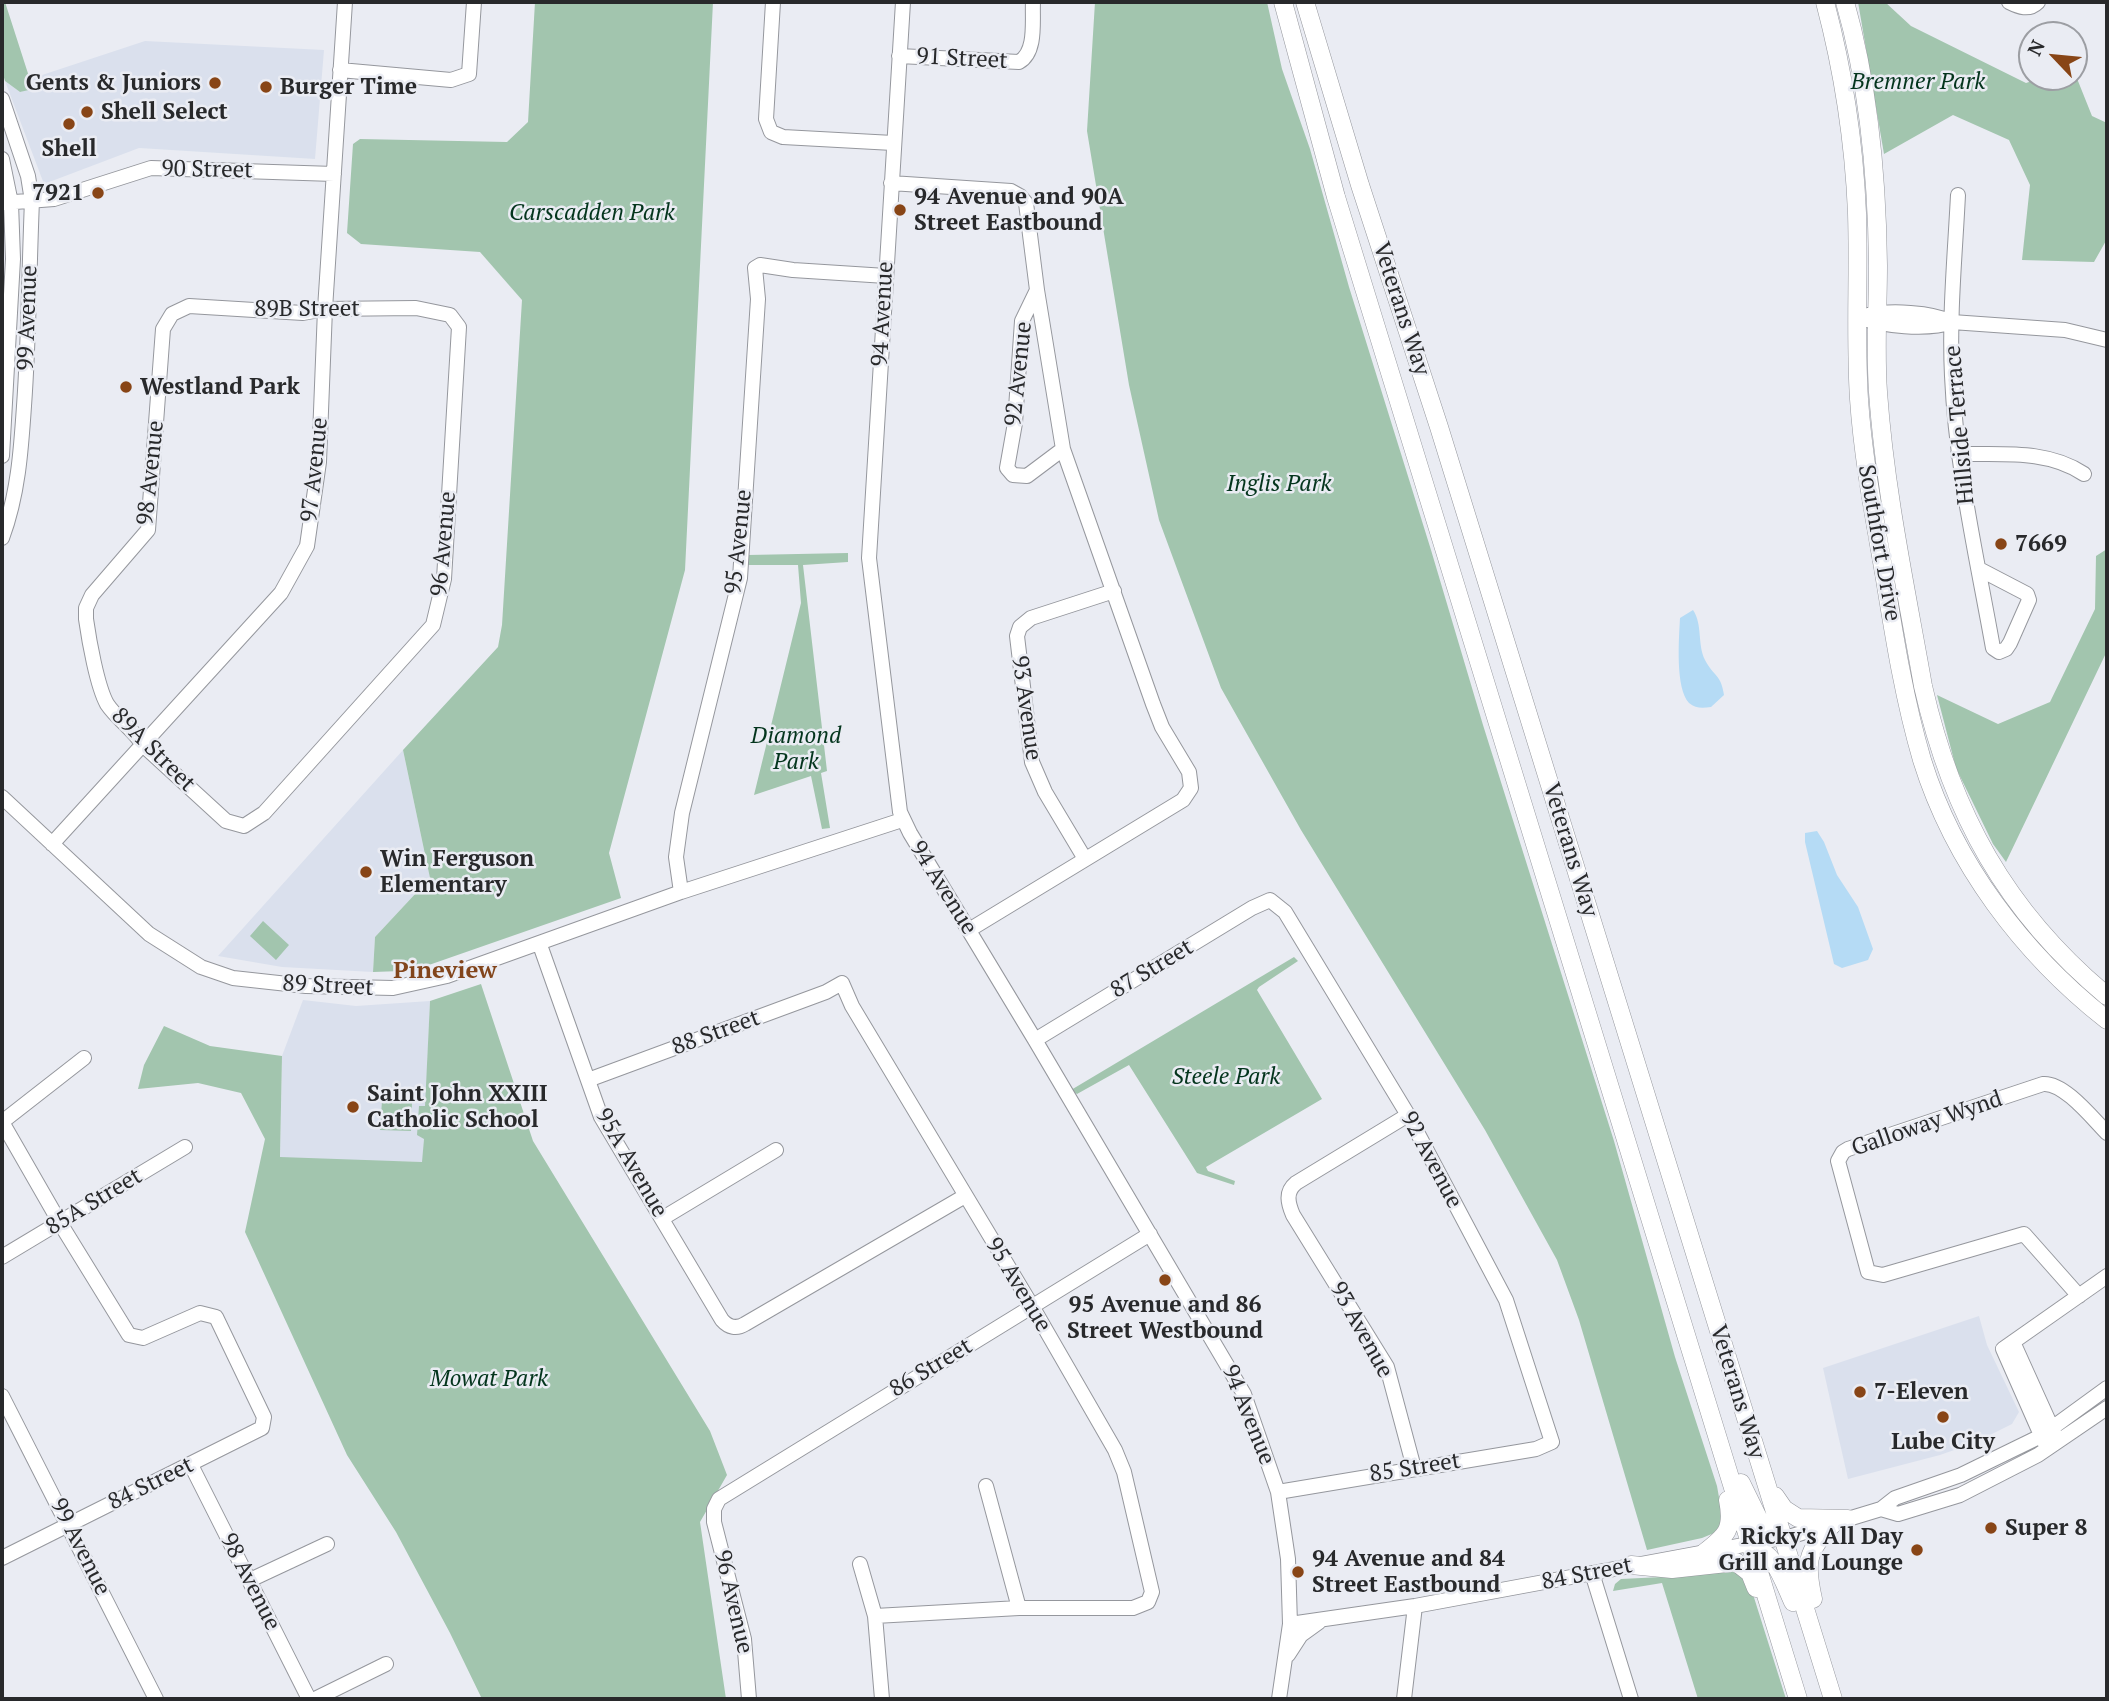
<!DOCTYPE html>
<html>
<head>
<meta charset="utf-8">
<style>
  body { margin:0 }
  #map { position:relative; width:2109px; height:1701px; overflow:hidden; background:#eaecf3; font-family:"PT Serif",serif }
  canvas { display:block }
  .frame { position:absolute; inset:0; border:4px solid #28292b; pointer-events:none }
  .north { position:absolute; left:2018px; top:21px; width:70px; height:70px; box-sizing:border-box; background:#eaecf3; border:2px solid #9c9ea3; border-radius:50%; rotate:296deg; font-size:19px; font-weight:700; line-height:28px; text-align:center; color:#28292b }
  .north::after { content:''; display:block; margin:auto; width:24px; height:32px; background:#884516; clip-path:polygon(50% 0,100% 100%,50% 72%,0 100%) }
</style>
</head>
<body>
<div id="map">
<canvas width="2109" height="1701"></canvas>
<div class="frame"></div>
<div class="north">N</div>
</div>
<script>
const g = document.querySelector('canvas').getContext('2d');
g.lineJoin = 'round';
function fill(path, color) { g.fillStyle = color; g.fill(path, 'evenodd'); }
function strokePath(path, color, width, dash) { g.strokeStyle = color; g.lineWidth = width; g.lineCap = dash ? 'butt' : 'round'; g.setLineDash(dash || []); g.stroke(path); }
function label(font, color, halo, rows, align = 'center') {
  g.font = font + ' "PT Serif",serif'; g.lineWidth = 5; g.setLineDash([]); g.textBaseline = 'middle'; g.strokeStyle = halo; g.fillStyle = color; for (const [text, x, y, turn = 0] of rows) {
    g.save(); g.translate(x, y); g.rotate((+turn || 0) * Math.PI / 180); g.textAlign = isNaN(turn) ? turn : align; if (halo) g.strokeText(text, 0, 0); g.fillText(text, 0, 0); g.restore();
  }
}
fill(new Path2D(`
  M 145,41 L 324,50 L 315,159 L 139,148 L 44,184 L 5,81 L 20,92 L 33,88 L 30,79 Z
  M 403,750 L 430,878 L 375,937 L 373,972 L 282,967 L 218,956 Z
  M 303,1000 L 356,1006 L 430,1001 L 423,1162 L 280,1159 L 282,1056 Z
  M 1979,1316 L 1987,1345 L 2019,1412 L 2012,1424 L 1974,1443 L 1940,1455 L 1848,1479 L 1823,1368 Z`), '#dae0ed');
fill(new Path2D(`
  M 2,2 L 5,2 L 33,89 L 20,92 L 5,81 L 2,71 Z
  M 535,2 L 713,2 L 685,570 L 609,853 L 621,898 L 426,966 L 401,971 L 373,972 L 375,937 L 430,878 L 403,750 L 498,647 L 502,625 L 522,300 L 480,252 L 361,244 L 347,233 L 353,144 L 360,139 L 507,142 L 528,122 Z
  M 1095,2 L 1267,2 L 1282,69 L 1310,149 L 1349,287 L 1431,550 L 1483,725 L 1614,1141 L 1675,1357 L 1717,1486 L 1723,1520 L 1719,1531 L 1702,1538 L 1647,1550 L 1579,1320 L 1557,1260 L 1485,1130 L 1301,830 L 1221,688 L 1159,520 L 1129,385 L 1087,131 Z
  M 1858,2 L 1885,2 L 1911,26 L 2026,83 L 2044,77 L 2074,77 L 2074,71 L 2092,116 L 2107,123 L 2107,239 L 2094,262 L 2022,260 L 2030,185 L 2009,140 L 1953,115 L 1884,154 Z
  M 2107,549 L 2107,651 L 2006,862 L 1993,844 L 1956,768 L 1937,695 L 1998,724 L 2050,702 L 2095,609 L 2096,556 Z
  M 848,553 L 848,562 L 803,565 L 827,771 L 821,773 L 830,828 L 822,829 L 811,776 L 754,795 L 801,603 L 798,565 L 747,565 L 748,555 Z
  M 263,921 L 289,945 L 276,960 L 250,936 Z
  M 1294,957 L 1298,961 L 1259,987 L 1257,990 L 1322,1099 L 1206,1167 L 1208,1171 L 1235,1181 L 1234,1185 L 1197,1173 L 1129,1065 L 1077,1094 L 1071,1090 Z
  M 481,984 L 533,1141 L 710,1431 L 727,1475 L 700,1522 L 726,1699 L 482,1699 L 450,1633 L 396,1532 L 347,1455 L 245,1232 L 265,1139 L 241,1093 L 198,1083 L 138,1089 L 144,1065 L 164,1026 L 210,1046 L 282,1056 L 280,1157 L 422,1162 L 424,1139 L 417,1135 L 419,1106 L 425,1106 L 430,1001 Z
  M 382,1101 L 412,1103 L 411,1131 L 380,1130 Z
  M 1733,1566 L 1751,1588 L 1786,1699 L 1698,1699 L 1662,1583 L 1613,1591 L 1615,1584 L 1621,1579 L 1662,1577 Z`), '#a2c5ae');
fill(new Path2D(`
  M 1693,610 C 1703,625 1697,644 1705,660 C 1714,677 1721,674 1724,695 L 1711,707 C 1703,708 1696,709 1689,703 C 1675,688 1679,638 1680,618 Z
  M 1817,831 L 1824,842 L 1837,875 L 1858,907 L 1873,949 L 1868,960 L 1842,968 L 1834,964 L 1805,842 L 1805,833 Z`), '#b5dbf5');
const minor = new Path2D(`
  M 773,2 L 766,119 L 771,132 L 783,137 L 893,143
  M 903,2 L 869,558 L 900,812 L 910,833 L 1035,1040 L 1244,1394 L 1278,1492 L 1288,1559 L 1290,1624 L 1279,1699
  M 2009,2 C 2019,7 2029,11 2038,2
  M 899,56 L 1019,62 C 1037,52 1032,20 1033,2
  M 340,70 L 451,80 L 469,74 L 474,2
  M 2,99 L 28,176 L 32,201 C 29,269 29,338 24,406 C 21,451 18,495 2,538
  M 2,159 L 11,203 L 13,259 L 2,456
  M 891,183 L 1011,191 L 1020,196 L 1026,203 L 1037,290 L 1063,449 L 1153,704 L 1162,727 L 1189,772 L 1191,788 L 1183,800 L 969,930
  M 1958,195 C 1955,255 1949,316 1952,376 C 1956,468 1977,558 1993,648 L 1999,652 L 2006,649 L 2010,643 L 2029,600 L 2027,594 L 1979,569
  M 2,203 L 54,199 L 151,168 L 334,174
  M 1037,290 L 1022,321 L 1015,423 L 1007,468 L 1013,475 L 1027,476 L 1063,449
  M 189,306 L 303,313 L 325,309 L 416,308 L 450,315 L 459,327 L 444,579 L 433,625 L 264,813 L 244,826 L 226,821 L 143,745 C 133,729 117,719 107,704 C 97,686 89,640 86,619 L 86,608 L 92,595 L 148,530 L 163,329 L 172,314 Z
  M 1868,315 C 1890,310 1931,312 1952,322
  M 1858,317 C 1882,326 1927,331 1952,322 L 2065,330 L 2107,340
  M 1958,454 C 2001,455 2047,449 2084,474
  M 2,797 L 149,934 L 201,967 L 233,978 L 306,986 L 393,988 L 447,976 L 681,892 L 902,820
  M 52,844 L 281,593 L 307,546 L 319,462 L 325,309 L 345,2
  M 1085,859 L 1045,792 L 1032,762 L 1017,636 L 1020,627 L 1031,618 L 1114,591
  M 681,892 L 676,857 L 682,813 L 740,578 L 758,299 L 755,268 L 760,265 L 793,270 L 886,276
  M 540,945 L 601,1117 L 722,1320 C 729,1328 737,1329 745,1324 L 965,1196
  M 1035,1040 L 1252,908 L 1270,900 L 1285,912 L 1408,1115 L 1506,1300 L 1552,1442 L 1536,1449 L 1278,1492
  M 588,1080 L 826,992 L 842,983 L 852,1006 L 1032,1306 L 1115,1450 L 1124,1472 L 1152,1592 L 1148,1602 L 1133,1608 L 1019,1608 L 875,1616
  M 1408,1115 L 1296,1183 C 1285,1192 1288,1203 1293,1215 L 1387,1367 L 1414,1468
  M 2,1122 L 60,1223 L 129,1335 L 143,1338 L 200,1313 L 216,1317 L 264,1417 L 262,1428 L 2,1558
  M 2,1122 L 84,1058
  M 663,1218 L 776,1150
  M 2,1257 L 185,1147
  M 2079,1296 L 2024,1234 L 1883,1275 L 1868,1272 L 1838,1161 L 1843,1152 L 1848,1149 L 2043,1084 C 2064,1082 2093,1119 2107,1133
  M 2013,1342 L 2055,1435
  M 2,1396 L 156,1699
  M 2044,1442 L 2003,1349 L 2107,1276
  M 191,1465 L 309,1699
  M 986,1486 L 1019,1608
  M 1881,1509 L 1898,1514 L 1960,1495 L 2038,1455 L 2107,1408
  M 860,1564 L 875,1616 L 882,1699
  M 1592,1573 L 1631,1699
  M 250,1580 L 327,1544
  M 1290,1624 L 1415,1606 L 1792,1536 L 1881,1509 L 1895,1498 L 1961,1475 L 2041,1436 L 2107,1388
  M 1288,1655 L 1301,1635 L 1319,1622
  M 315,1699 L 386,1664
  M 749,1699 L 744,1639 L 714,1522 L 714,1509 L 719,1499 L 1150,1234
  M 1404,1699 L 1415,1606`);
const major = new Path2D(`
  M 1283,2 L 1336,197 L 1798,1699
  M 1305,2 L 1360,185 L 1439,427 L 1833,1699
  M 1825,2 C 1843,70 1854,142 1857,213 C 1859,275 1855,337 1859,399 C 1863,458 1874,515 1884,573 C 1894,635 1904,699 1922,760 C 1954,863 2023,954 2107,1020
  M 1845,2 C 1869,86 1877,177 1878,265 C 1878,307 1875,350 1878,392 C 1885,491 1906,589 1923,686 C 1952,814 2006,912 2107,996
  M 1741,1483 L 1763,1528 L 1783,1539
  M 1775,1496 L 1784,1509 L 1798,1518 L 1848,1519
  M 1750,1545 C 1776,1554 1782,1578 1793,1602
  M 1704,1553 C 1726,1536 1734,1530 1728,1500
  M 1631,1565 L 1672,1569 L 1736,1562 L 1750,1573 L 1756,1588
  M 1813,1599 C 1805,1563 1806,1551 1833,1524`);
strokePath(minor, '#95979d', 16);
strokePath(major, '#95979d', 19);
strokePath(minor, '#fff', 14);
strokePath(major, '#fff', 18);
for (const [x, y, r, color] of [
  [215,83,7,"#884516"],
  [266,87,7,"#884516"],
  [87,112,7,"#884516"],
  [69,124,7,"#884516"],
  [98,193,7,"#884516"],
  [900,210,7,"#884516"],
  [126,387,7,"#884516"],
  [2001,544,7,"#884516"],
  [366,872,7,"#884516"],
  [353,1107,7,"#884516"],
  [1165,1280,7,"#884516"],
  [1860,1392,7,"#884516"],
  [1943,1417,7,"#884516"],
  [1991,1528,7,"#884516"],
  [1917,1550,7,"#884516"],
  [1298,1572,7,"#884516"]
]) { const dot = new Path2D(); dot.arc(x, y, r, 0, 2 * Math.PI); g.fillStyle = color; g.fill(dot); strokePath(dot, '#eaecf3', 2.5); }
label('23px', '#28292b', '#eaecf3', [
  ["91 Street",962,59,3],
  ["90 Street",207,170,1],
  ["89B Street",307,309],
  ["Veterans Way",1401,309,72],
  ["94 Avenue",883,314,-87],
  ["99 Avenue",28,318,-88],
  ["92 Avenue",1019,374,-84],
  ["Hillside Terrace",1960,425,-95],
  ["97 Avenue",315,470,-84],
  ["98 Avenue",151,473,-84],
  ["95 Avenue",739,542,-84],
  ["Southfort Drive",1879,543,80],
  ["96 Avenue",444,544,-85],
  ["93 Avenue",1026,708,82],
  ["89A Street",153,750,45],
  ["Veterans Way",1570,850,73],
  ["94 Avenue",943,888,58],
  ["87 Street",1152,969,-31],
  ["89 Street",328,986,3],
  ["88 Street",716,1033,-20],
  ["Galloway Wynd",1927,1124,-19],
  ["92 Avenue",1431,1160,62],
  ["95A Avenue",631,1163,60],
  ["85A Street",94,1202,-31],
  ["95 Avenue",1018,1285,59],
  ["93 Avenue",1361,1330,61],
  ["86 Street",931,1368,-31],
  ["Veterans Way",1737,1392,73],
  ["94 Avenue",1248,1415,68],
  ["85 Street",1415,1468,-9],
  ["84 Street",151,1484,-26],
  ["99 Avenue",80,1547,63],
  ["84 Street",1587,1574,-11],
  ["98 Avenue",250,1582,63],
  ["96 Avenue",733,1602,77]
]);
label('italic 23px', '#04351d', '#eaecf3', [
  ["Bremner Park",1918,82],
  ["Carscadden Park",592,213],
  ["Inglis Park",1279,484],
  ["Diamond",796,736],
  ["Park",796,762],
  ["Steele Park",1226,1077],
  ["Mowat Park",489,1379]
]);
label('bold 23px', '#28292b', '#eaecf3', [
  ["Gents & Juniors",201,83,"right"],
  ["Burger Time",280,87],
  ["Shell Select",101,112],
  ["Shell",69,149,"center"],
  ["7921",84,193,"right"],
  ["94 Avenue and 90A",914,197],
  ["Street Eastbound",914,223],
  ["Westland Park",140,387],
  ["7669",2015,544],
  ["Win Ferguson",380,859],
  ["Elementary",380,885],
  ["Saint John XXIII",367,1094],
  ["Catholic School",367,1120],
  ["95 Avenue and 86",1165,1305,"center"],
  ["Street Westbound",1165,1331,"center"],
  ["7-Eleven",1874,1392],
  ["Lube City",1943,1442,"center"],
  ["Super 8",2005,1528],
  ["Ricky's All Day",1903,1537,"right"],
  ["Grill and Lounge",1903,1563,"right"],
  ["94 Avenue and 84",1312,1559],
  ["Street Eastbound",1312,1585]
], 'left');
label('bold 24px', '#82451b', '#eaecf3', [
  ["Pineview",445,971]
]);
</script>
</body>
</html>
